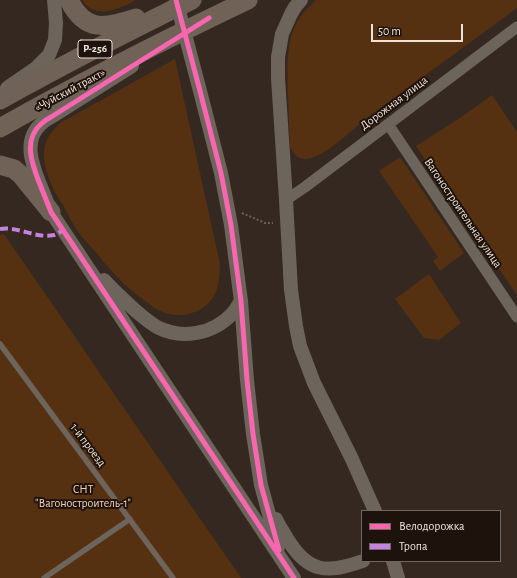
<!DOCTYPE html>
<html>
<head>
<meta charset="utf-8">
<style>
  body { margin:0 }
  #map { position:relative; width:517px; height:578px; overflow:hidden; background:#352820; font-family:"Alegreya Sans",sans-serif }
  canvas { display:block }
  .legend { position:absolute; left:361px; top:510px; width:140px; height:52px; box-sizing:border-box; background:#1d130c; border:1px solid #72665e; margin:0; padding:5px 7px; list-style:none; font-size:12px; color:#f1e2d8 }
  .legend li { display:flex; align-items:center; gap:8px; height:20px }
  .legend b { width:20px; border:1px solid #72665e }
  .scale { position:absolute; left:371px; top:24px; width:92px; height:18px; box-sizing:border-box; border:2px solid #f1e2d8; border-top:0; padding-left:5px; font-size:12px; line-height:14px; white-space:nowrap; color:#f1e2d8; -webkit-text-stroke:3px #1d130c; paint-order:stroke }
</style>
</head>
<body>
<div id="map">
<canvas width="517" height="578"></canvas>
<ul class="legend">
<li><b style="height:5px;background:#f766af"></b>Велодорожка</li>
<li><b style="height:5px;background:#c483df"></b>Тропа</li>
</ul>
<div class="scale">50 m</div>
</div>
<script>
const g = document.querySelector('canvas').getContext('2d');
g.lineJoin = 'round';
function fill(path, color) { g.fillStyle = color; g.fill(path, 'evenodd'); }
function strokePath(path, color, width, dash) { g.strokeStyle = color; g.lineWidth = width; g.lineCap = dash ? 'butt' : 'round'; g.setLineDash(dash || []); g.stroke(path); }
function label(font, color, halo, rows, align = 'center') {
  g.font = font + ' "Alegreya Sans",sans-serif'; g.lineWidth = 4; g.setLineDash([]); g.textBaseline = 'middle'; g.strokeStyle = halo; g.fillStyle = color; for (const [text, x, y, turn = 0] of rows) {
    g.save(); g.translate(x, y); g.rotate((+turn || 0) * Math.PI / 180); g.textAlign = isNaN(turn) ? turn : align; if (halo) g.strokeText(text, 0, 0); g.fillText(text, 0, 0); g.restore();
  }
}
fill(new Path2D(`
  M 82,0 L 136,0 C 120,9 95,20 82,0 Z
  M 316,0 L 517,0 L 517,8 C 467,45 417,81 367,118 C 350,131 332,151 311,158 C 301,162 293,155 290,146 C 289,130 289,113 288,97 C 288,70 284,39 301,16 C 305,10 311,5 316,0 Z
  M 175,59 L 220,264 C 219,282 219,298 201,309 C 191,315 178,317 166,313 C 158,311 152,306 145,301 C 125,287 109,269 94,250 C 88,244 83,238 78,232 C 72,223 68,214 63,205 C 53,190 43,170 44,151 C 45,139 52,131 60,123 Z
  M 492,95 L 517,132 L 517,295 L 416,146 L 463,116 Z
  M 400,157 L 464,253 L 440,271 L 433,261 L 438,257 L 379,171 Z
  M 4,234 L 241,578 L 0,578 L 0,235 Z
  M 429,274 L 461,323 L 439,340 L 424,338 L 395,299 Z`), '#553112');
strokePath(new Path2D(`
  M 242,213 L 265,223 L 273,223`), '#6c625c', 2, [2, 2]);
strokePath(new Path2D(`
  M 0,344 L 173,578
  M 44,578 L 130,519`), '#6d645c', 5.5);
strokePath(new Path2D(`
  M 388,124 L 517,317
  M 286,200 L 305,187 L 517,27`), '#6d645c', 11);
strokePath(new Path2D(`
  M 176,0 L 200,91 L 221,173 L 231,225 L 241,301 L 247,380 L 253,434 L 261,485 L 278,547
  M 301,0 L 295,7 L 291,14 L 282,34 L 278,57 L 278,78 L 286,200 L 291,290 L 296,326 L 300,346 L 314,383 L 351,457 L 375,511
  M 132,66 L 51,117 C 47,119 44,121 41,124 C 23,140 32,164 39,182 C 43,192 47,202 51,212 L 294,578
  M 7,88 L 36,68 L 49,55 L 55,40 L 56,23 L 54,0
  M 104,280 C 115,292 126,302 137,312 C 143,317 150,323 157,327 C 182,340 213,334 232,314 C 236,310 238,305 241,301
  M 276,519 C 279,526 284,533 288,540 C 309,574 328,573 363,561
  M 393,561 L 398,578`), '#6d645c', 14);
strokePath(new Path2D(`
  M 69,0 C 85,33 106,28 136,18
  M 0,100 C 63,65 127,32 192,0
  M 0,128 C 81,82 164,40 248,0
  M 0,165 L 14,169 L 21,175 L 51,212`), '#716258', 19);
strokePath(new Path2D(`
  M 0,229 C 18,226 36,239 54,235 C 57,234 60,232 63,230`), '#c483df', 4, [8, 4]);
strokePath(new Path2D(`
  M 176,0 L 200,91 L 221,173 L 231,225 L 241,301 L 247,380 L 253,434 L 261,485 L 279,550
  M 209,18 L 51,117 C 47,119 44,121 41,124 C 23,140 32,164 39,182 C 43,192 47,202 51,212 L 294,578`), '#f766af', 5);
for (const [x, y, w] of [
  [95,49,34]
]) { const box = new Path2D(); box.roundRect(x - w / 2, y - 9, w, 18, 3); g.fillStyle = '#1d130c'; g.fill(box); strokePath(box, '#f1e2d8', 1); }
label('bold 11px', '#f1e2d8', null, [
  ["Р-256",95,49]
]);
label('12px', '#f1e2d8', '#1d130c', [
  ["«Чуйский тракт»",70,90,-28],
  ["Дорожная улица",394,103,-37],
  ["Вагоностроительная улица",463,213,56],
  ["1-й проезд",88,445,53]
]);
label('12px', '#f5cfb5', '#1d130c', [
  ["СНТ",83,489],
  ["\"Вагоностроитель-1\"",83,503]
]);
</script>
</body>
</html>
